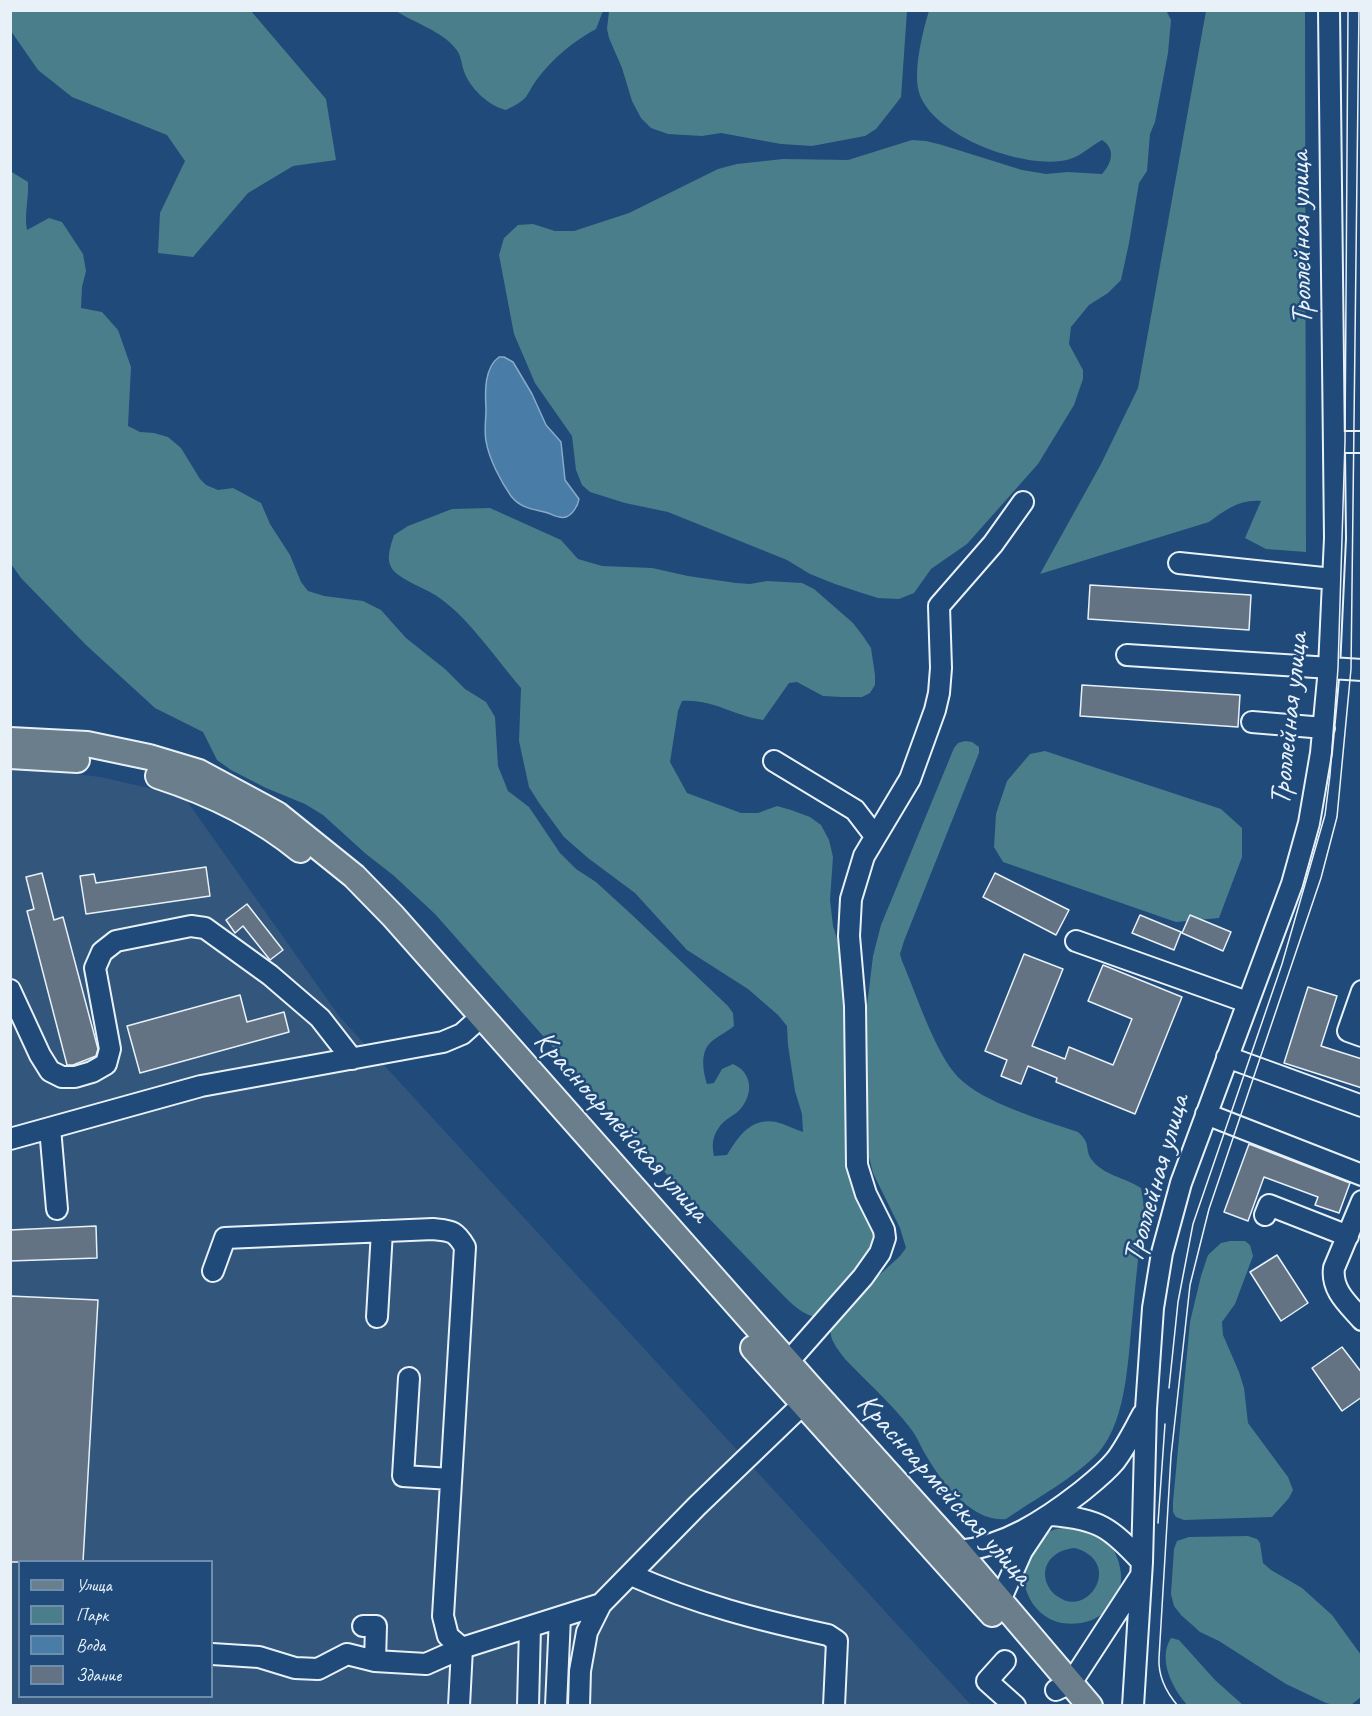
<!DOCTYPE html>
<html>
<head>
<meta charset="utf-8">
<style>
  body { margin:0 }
  #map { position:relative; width:1372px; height:1716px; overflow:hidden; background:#1f4a7a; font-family:Caveat,sans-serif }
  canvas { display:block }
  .frame { position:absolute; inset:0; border:12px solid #e8f1f8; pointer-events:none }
  .legend { position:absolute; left:18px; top:1560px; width:195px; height:138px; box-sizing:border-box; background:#1f4a7a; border:2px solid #6f8dac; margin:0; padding:8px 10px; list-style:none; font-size:18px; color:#e8f1f8 }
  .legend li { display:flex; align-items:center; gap:12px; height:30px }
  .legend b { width:30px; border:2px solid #6f8dac }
</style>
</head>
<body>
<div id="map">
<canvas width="1372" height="1716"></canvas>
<div class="frame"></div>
<ul class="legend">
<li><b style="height:8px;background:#6b7e8b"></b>Улица</li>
<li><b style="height:16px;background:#4a7e8b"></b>Парк</li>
<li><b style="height:16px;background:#4a7ca8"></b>Вода</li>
<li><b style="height:16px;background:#637383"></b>Здание</li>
</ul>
</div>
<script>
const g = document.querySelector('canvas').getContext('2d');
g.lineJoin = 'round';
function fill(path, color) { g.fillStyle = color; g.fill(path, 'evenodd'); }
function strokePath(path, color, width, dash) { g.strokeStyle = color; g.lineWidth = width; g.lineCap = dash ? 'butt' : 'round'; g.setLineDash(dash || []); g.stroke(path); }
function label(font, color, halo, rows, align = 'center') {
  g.font = font + ' Caveat,sans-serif'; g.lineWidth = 5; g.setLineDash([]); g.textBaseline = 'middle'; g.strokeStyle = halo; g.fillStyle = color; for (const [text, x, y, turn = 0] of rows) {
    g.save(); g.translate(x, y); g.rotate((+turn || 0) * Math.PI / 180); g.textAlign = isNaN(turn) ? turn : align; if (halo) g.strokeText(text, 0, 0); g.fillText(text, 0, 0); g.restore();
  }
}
fill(new Path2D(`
  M 11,767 L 101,777 L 157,790 L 187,801 L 339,1016 L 971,1705 L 11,1706 ZM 20,1562 L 212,1562 L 212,1696 L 20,1696 Z`), '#33567d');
fill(new Path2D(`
  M 1166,10 L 1171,20 L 1168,53 L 1155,122 L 1150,134 L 1147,171 L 1139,183 L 1129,243 L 1121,280 L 1108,293 L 1089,305 L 1071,327 L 1069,344 L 1083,370 L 1083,379 L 1074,405 L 1038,464 L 967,544 L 931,569 L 914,593 L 899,599 L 878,598 L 862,593 L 835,584 L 810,574 L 787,560 L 668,512 L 625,503 L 590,492 L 582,485 L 576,470 L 572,436 L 535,383 L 514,334 L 499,255 L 504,238 L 518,225 L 533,224 L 555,231 L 574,231 L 629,213 L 718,169 L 737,164 L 783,159 L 848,160 L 912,140 L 926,141 L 942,145 L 1022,170 L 1046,174 L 1068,172 L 1102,174 C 1112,163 1116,149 1102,140 C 1092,145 1081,156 1070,159 C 1028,172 926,135 918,88 C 914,67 923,30 929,11 Z
  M 10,11 L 251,11 L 326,99 L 336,160 L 293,166 L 248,193 L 193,257 L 158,253 L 160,213 L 185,161 L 167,135 L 72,97 L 38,70 L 11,31 Z
  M 396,11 L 603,11 L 596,29 C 575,40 552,59 538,78 C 524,97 531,98 506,110 C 489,106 472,90 465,74 C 461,65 462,55 455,48 C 443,32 413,22 396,11 Z
  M 609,11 L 907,11 L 901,97 L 895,105 L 876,129 L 865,136 L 812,146 L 781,144 L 721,133 L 702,136 L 668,134 L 651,128 L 641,118 L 632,101 L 622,68 L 609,38 L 607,29 Z
  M 1206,11 L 1305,11 L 1306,552 L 1266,549 L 1245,538 L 1261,501 C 1240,499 1225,510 1209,522 L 1040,574 L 1101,464 L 1138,388 Z
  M 10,171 L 28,182 C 29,199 24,214 27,230 L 49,218 L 62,222 L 83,254 L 86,271 L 82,287 L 81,308 L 102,312 L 118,330 L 131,367 L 128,426 L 140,432 L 154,433 L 168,437 L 181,448 L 200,479 L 206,485 L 218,490 L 233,488 L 261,503 L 270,524 L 290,555 L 301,582 L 308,591 L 324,596 L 363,601 L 381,610 L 406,638 L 445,669 L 465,689 L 486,702 L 495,717 L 498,766 L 508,791 L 529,807 L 560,853 L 576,869 L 596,882 L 631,914 L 728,1006 L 733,1013 L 734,1026 C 727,1032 716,1037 710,1043 C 700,1053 703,1071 707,1084 L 714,1083 L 722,1069 L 733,1064 C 751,1072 754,1091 742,1107 C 736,1116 724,1118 718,1129 C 712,1138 712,1146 714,1156 L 727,1155 C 738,1137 751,1117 776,1122 C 785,1124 794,1129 803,1132 L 802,1114 L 795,1091 L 788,1045 L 787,1026 L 778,1015 L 748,989 L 687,950 L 635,893 L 588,858 L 564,837 L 539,803 L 529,787 L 519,741 L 521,688 C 497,660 470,620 441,599 C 429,589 398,580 391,567 C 386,557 391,545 394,535 L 408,526 L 452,509 L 490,508 L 561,540 L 578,559 L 602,566 L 652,568 L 688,576 L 736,583 L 750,584 L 767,581 L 802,583 L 814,589 L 853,623 L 863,636 L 871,648 L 875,675 L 875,685 L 870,693 L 862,697 L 842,697 L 823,696 L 797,682 L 789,683 L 763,720 C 733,716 714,699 682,701 L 678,711 L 670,762 L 687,793 L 741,813 L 758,813 L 777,806 L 791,810 L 810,817 L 821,825 L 829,840 L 833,857 L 830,900 L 833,926 L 838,942 L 843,993 L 851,1159 L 875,1234 L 875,1245 L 823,1312 L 814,1317 C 798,1312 787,1299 775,1287 L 652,1159 L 435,914 L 393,875 L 366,854 L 323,815 L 305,804 L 266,788 L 231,770 L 217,760 L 203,732 L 155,708 L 86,645 L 21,578 L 11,564 Z
  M 965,741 L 972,742 L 979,747 L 979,753 L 904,941 L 900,954 L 902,961 C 916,993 935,1053 958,1077 C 983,1103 1043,1120 1078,1132 C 1092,1144 1084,1150 1092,1160 C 1103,1175 1126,1178 1141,1188 L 1144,1206 C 1140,1241 1136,1276 1133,1311 C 1128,1354 1128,1418 1099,1452 C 1076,1477 1035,1499 1006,1519 C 973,1523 942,1483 927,1457 C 921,1448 918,1438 911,1429 C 892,1404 867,1382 845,1359 C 833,1343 824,1333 837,1314 L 900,1256 L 906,1248 L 900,1228 L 873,1173 L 869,1157 L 866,1014 L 873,956 L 881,925 L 954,748 L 958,743 Z
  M 1045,751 L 1221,809 L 1242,828 L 1242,857 L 1219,918 L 1176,922 L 1003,862 L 994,847 L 996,814 L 1007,781 L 1030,754 Z
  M 1230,1241 L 1245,1241 L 1250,1245 L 1253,1256 L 1235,1304 L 1222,1322 L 1223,1335 L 1239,1372 L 1244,1388 L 1248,1423 L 1288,1477 L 1293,1490 L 1289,1498 L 1272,1517 L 1184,1520 L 1176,1517 L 1173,1512 L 1173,1502 L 1190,1322 L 1201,1276 L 1208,1255 L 1221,1243 Z
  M 1074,1526 C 1080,1528 1087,1529 1092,1531 C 1116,1541 1128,1573 1117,1597 C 1110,1610 1096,1621 1081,1623 C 1021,1633 1001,1548 1056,1529 C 1062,1528 1069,1527 1074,1526 ZM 1075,1548 C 1124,1562 1088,1620 1057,1596 C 1052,1593 1048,1587 1046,1581 C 1041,1561 1058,1549 1075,1548 Z
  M 1248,1536 L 1257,1539 L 1260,1543 L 1263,1563 L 1271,1570 L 1302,1588 L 1332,1615 L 1361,1655 L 1361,1697 L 1351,1705 L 1334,1705 L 1326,1703 L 1286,1684 L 1219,1641 L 1200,1632 L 1181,1615 L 1174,1606 L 1171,1594 L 1174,1549 L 1177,1541 L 1189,1537 Z
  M 1171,1638 L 1179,1640 L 1215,1680 L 1243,1705 L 1187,1705 C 1173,1689 1157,1660 1171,1638 Z`), '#4a7e8b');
const water = new Path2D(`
  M 499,357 L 504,357 L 513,362 L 532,394 L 546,425 L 561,442 L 565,480 L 579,499 C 578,506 572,515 566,517 C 560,519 553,515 548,513 C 534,509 521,509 511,496 C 501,482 489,459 486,441 C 484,430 486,420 486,409 C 485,392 484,368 499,357 Z`);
fill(water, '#4a7ca8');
strokePath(water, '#89abc8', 1.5);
const building = new Path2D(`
  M 1090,585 L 1251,595 L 1249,630 L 1088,619 Z
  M 1082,685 L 1240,695 L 1238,727 L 1080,716 Z
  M 206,867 L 210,896 L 86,914 L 80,876 L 94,874 L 96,883 Z
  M 42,873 L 54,920 L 63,917 L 98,1049 L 96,1056 L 73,1065 L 67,1065 L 27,911 L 34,909 L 26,877 Z
  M 995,873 L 1069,910 L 1056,935 L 983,897 Z
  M 247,904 L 283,950 L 270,960 L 243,926 L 235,933 L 226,920 Z
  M 1140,915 L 1181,932 L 1174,950 L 1132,933 Z
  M 1190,915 L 1231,932 L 1223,951 L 1182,933 Z
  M 1024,954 L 1063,969 L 1032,1046 L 1065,1059 L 1069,1047 L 1113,1065 L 1132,1019 L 1088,1001 L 1103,965 L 1182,997 L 1135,1114 L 1056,1082 L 1057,1078 L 1028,1066 L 1021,1084 L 1001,1076 L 1007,1060 L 985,1051 Z
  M 1308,987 L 1337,996 L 1321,1046 L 1362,1059 L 1362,1088 L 1284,1063 Z
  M 240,995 L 247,1022 L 284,1012 L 289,1032 L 140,1073 L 127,1026 Z
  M 1249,1144 L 1350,1183 L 1339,1213 L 1315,1205 L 1318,1197 L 1264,1177 L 1248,1221 L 1224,1212 Z
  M 96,1226 L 97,1258 L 10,1261 L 10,1230 Z
  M 1277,1255 L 1308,1303 L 1281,1321 L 1250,1272 Z
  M 10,1296 L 98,1300 L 83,1562 L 10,1562 Z
  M 1342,1347 L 1362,1373 L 1362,1397 L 1342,1411 L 1312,1368 Z`);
fill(building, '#637383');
strokePath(building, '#e8f1f8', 1.5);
const minor = new Path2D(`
  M 1335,442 L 1362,442
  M 1179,563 L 1333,579
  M 1127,655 L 1362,670
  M 1252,722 L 1324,728
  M 774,761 L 855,810 L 875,836
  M 1076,941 L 1247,1002
  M 10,990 L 40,1055 L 50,1071 L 62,1077 L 75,1077 L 92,1072 L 106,1064 L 110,1049 L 95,968 L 102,952 L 116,941 L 191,926 L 205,928 L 270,975 L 320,1018 L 352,1059
  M 1362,991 L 1348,1031 L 1362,1036
  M 1227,1057 L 1362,1106
  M 1206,1114 L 1362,1175
  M 50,1128 L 57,1209
  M 10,1139 L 201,1086 L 443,1042 L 462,1034 L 481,1017
  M 1362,1201 L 1334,1268 C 1331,1290 1348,1304 1362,1320
  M 1265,1215 L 1269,1205 L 1348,1236
  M 213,1271 L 225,1238 L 433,1229 C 451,1231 455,1230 465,1247 L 443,1616 L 448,1636 L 462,1648 L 426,1664 L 375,1661 L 376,1626 L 363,1626
  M 377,1317 L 382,1231
  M 788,1362 L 863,1277 L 880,1253 L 885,1238 L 884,1230 L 866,1194 L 857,1165 L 855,1006 L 849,936 L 851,899 L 864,856 L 910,779 L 935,710 L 939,693 L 941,668 L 939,606 L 993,544 L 1023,502
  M 409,1378 L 403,1476 L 451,1479
  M 1052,1515 C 1099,1519 1111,1528 1142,1562
  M 958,1551 C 1004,1547 1045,1520 1081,1492 C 1092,1483 1105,1473 1115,1461 C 1126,1447 1134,1430 1143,1414
  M 631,1575 C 697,1604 759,1620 828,1635 L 837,1641 L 834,1706
  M 995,1612 L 1022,1551 L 1042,1521
  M 212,1654 L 259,1657 L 295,1668 L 318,1669 L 347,1654 L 375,1661
  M 1005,1661 L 987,1681 L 1015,1706
  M 1056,1690 L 1071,1683 L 1140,1577
  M 459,1706 L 462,1648 L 601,1604
  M 528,1706 L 530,1627
  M 556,1706 L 560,1617
  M 579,1706 L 580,1671 L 587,1632 L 601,1604 L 697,1506 L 803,1404
  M 1133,1706 L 1142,1562 L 1146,1409 L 1153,1308 L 1162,1253 L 1181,1183 L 1292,884 L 1309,823 L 1321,753 L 1329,668 L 1335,538 L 1329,10`);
const major = new Path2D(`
  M 10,740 L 87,744 L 149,757 L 199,772 L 277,814 L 354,876 L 393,916 L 810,1387 L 958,1551 L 1090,1706
  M 10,756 L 77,760
  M 158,776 C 207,792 260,817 300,850
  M 753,1348 L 992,1614`);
strokePath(minor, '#e8f1f8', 24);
strokePath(major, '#e8f1f8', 28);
strokePath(minor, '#1f4a7a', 20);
strokePath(major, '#6b7e8b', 24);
strokePath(new Path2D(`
  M 1169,1388 L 1178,1302 L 1193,1224 L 1282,964 L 1325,815 L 1330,775 L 1338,668 L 1345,442 L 1348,10
  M 1158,1523 L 1165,1424
  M 1178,1706 C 1166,1692 1158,1676 1159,1658 L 1171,1456 L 1190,1285 L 1209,1209 L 1321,878 L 1337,817 L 1351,669 L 1359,10`), '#e8f1f8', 1.5);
label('30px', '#e8f1f8', '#1f4a7a', [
  ["Троллейная улица",1302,238,-91],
  ["Троллейная улица",1290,719,-84],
  ["Красноармейская улица",621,1127,48],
  ["Троллейная улица",1157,1179,-74],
  ["Красноармейская улица",944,1490,48]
]);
</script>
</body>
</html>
